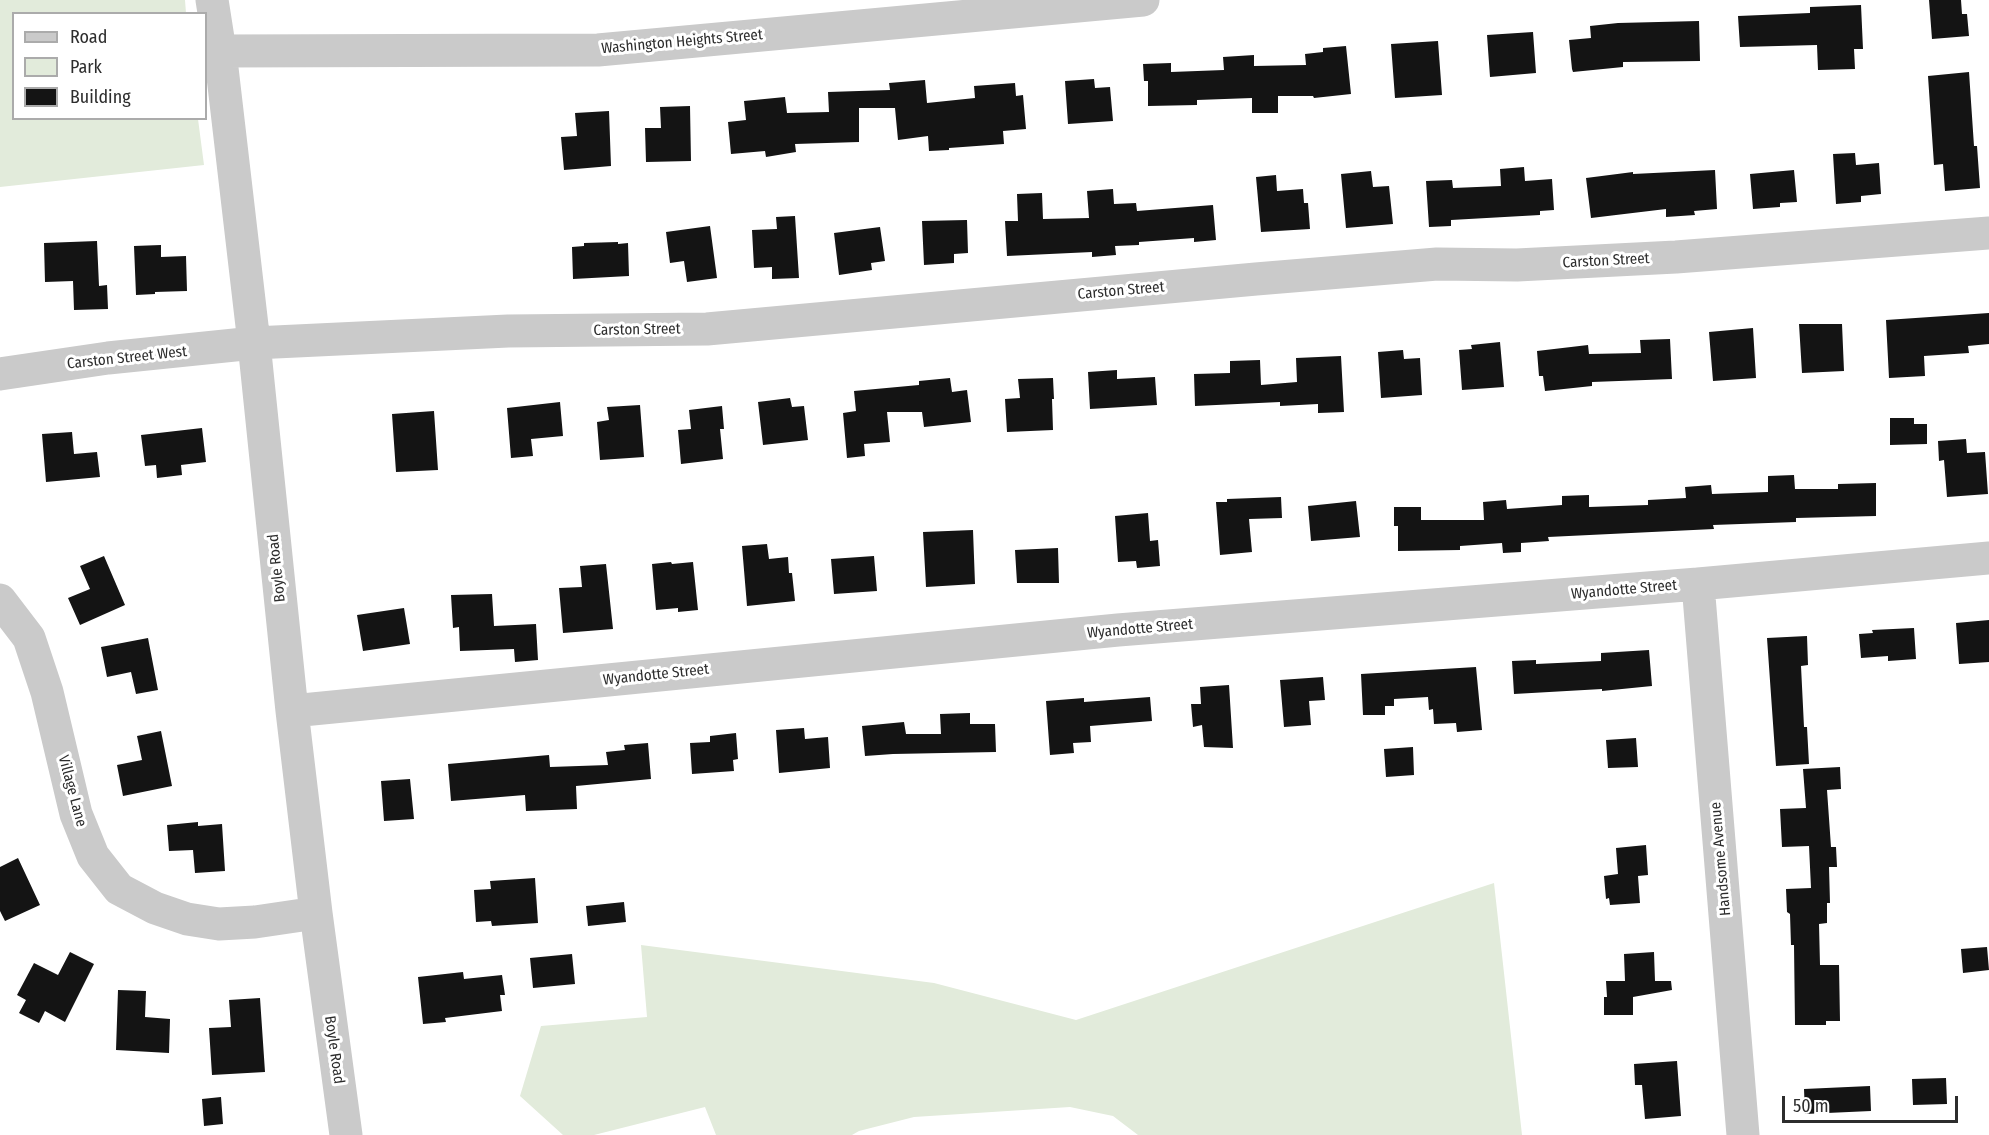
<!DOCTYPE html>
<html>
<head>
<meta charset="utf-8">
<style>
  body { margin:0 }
  #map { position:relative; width:1989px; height:1135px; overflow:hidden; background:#fff; font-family:"Fira Sans Condensed",sans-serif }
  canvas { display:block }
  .legend { position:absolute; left:12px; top:12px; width:195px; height:108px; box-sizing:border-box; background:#fff; border:2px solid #ababab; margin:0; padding:8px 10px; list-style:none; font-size:18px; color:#2d2d2d }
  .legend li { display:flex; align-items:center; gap:12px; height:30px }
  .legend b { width:30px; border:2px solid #ababab }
  .scale { position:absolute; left:1782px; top:1096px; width:176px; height:27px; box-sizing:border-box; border:3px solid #2d2d2d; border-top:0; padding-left:8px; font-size:18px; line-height:21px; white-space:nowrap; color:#2d2d2d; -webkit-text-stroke:4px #fff; paint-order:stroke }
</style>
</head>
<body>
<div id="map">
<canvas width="1989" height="1135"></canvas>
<ul class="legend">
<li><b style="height:8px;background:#cacaca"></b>Road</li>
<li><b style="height:16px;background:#e2ebdb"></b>Park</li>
<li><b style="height:16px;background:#141414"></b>Building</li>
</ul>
<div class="scale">50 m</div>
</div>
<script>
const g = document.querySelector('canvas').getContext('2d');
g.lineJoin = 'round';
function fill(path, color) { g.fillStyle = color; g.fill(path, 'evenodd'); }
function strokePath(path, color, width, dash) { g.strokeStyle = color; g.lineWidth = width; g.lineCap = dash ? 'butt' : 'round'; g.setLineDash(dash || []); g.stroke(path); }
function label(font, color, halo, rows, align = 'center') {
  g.font = font + ' "Fira Sans Condensed",sans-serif'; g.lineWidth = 6; g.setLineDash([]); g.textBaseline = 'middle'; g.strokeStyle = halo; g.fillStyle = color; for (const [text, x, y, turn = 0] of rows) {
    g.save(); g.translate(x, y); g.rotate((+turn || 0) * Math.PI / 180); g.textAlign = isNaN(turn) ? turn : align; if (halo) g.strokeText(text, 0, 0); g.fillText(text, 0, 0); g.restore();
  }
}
fill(new Path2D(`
  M 0,0 L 185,0 L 186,13 L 14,14 L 14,118 L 198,119 L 204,165 L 0,187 Z
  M 1494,883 L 1522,1135 L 1138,1135 L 1113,1116 L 1070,1107 L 914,1117 L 859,1131 L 852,1135 L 716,1135 L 705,1107 L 594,1135 L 563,1135 L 520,1096 L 541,1026 L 647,1017 L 641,945 L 934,983 L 1076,1020 Z`), '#e2ebdb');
fill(new Path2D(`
  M 1929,0 L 1961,0 L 1962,14 L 1967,14 L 1969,36 L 1932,39 Z
  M 1861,5 L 1863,49 L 1854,49 L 1855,69 L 1818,70 L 1817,45 L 1740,47 L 1738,16 L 1810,13 L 1810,7 Z
  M 1699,21 L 1700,61 L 1623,62 L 1623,67 L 1573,72 L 1572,69 L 1569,40 L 1591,38 L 1590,26 L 1618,23 Z
  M 1533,32 L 1536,73 L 1490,77 L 1487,35 Z
  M 1438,41 L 1442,95 L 1395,98 L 1391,44 Z
  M 1346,46 L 1351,94 L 1314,98 L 1313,96 L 1278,96 L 1278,113 L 1252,113 L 1252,98 L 1197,100 L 1197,105 L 1148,106 L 1148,81 L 1144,81 L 1143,64 L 1171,63 L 1171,72 L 1224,70 L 1223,57 L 1254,55 L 1254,66 L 1306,65 L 1305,54 L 1323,52 L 1323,48 Z
  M 1969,72 L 1974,146 L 1977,146 L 1980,188 L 1945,191 L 1943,164 L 1934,165 L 1928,76 Z
  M 1094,79 L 1095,88 L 1110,87 L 1113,121 L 1068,124 L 1065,81 Z
  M 925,80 L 927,103 L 975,98 L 974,86 L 1015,83 L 1016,96 L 1023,95 L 1026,129 L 1003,131 L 1004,144 L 949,148 L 949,150 L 929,151 L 928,136 L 898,140 L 895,108 L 859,108 L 859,142 L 795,144 L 796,152 L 766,157 L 765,151 L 731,154 L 728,122 L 746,120 L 744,101 L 785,97 L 787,113 L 829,112 L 828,92 L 890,90 L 889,83 Z
  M 690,106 L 691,161 L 646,162 L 645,128 L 661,128 L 660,107 Z
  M 609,111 L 611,166 L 564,170 L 561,137 L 577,136 L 575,113 Z
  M 1855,153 L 1856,165 L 1879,163 L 1881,194 L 1861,196 L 1861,202 L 1836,204 L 1833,154 Z
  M 1524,167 L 1525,181 L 1552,179 L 1554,210 L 1540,211 L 1540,215 L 1451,220 L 1451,226 L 1429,227 L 1426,181 L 1452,180 L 1453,188 L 1501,186 L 1500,169 Z
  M 1715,170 L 1717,209 L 1694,211 L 1695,215 L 1666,217 L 1666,209 L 1591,218 L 1586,178 L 1633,172 L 1633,174 Z
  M 1794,170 L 1797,202 L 1780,203 L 1780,207 L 1753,209 L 1750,174 Z
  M 1371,171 L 1373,187 L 1389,186 L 1393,224 L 1346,228 L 1341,174 Z
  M 1276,175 L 1277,191 L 1303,189 L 1304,203 L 1308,203 L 1310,229 L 1261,232 L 1256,177 Z
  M 1113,189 L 1114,204 L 1136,203 L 1137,211 L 1213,205 L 1216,240 L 1194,242 L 1194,238 L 1139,242 L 1139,245 L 1115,246 L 1116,255 L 1092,257 L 1092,252 L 1007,256 L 1005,221 L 1018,221 L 1017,194 L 1042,193 L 1043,219 L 1089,218 L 1087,191 Z
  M 795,216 L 799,278 L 772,279 L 772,267 L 754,268 L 752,230 L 777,229 L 776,217 Z
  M 967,220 L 968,253 L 954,254 L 954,263 L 924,265 L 922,221 Z
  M 710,226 L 717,278 L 687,282 L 684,261 L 670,263 L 666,232 Z
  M 880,227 L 885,261 L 871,263 L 872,270 L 839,275 L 834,233 Z
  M 97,241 L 99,286 L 107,285 L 108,309 L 74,310 L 73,281 L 45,282 L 44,243 Z
  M 618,242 L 618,244 L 628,243 L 629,276 L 573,279 L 572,247 L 584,246 L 584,243 Z
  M 161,245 L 161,257 L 186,256 L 187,291 L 155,292 L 155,294 L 136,295 L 134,246 Z
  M 1989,313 L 1989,344 L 1968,346 L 1969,353 L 1924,356 L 1925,376 L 1889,378 L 1886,320 Z
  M 1799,324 L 1842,324 L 1844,371 L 1802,373 Z
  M 1753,328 L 1756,378 L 1713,381 L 1709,332 Z
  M 1670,339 L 1672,379 L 1592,382 L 1592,386 L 1545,391 L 1543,376 L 1539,376 L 1537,351 L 1588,345 L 1589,354 L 1641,353 L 1640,340 Z
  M 1500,342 L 1504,387 L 1462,390 L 1459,350 L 1472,349 L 1471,345 Z
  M 1403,350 L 1404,359 L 1420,358 L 1422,395 L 1381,398 L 1378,352 Z
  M 1341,356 L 1344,412 L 1318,413 L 1318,404 L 1280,406 L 1280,402 L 1195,406 L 1194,374 L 1230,373 L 1230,361 L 1260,360 L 1261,385 L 1297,382 L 1296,358 Z
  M 1117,370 L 1117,379 L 1155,377 L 1157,405 L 1090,409 L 1088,372 Z
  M 950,378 L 952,392 L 967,390 L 971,422 L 924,427 L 922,412 L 887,412 L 890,442 L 864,444 L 865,456 L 847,458 L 843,413 L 856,411 L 854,391 L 919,385 L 919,381 Z
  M 1053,378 L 1054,399 L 1052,399 L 1053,430 L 1007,432 L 1005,399 L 1020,398 L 1018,379 Z
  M 790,398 L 792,407 L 804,406 L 808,440 L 763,445 L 758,402 Z
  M 560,402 L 563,436 L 531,439 L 533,456 L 511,458 L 507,408 Z
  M 640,405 L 644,457 L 600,460 L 597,422 L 609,420 L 607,407 Z
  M 722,406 L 724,429 L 720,429 L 723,459 L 681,464 L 678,430 L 691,429 L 689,410 Z
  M 434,411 L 438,470 L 396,472 L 392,414 Z
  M 1890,418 L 1914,418 L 1914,424 L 1927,424 L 1927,444 L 1890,445 Z
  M 202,428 L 206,462 L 181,465 L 182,475 L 157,478 L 156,465 L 145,466 L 141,435 Z
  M 72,432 L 74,454 L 97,452 L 100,477 L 46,482 L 42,434 Z
  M 1966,439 L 1967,453 L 1985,452 L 1988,494 L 1947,497 L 1944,460 L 1939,461 L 1938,441 Z
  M 1794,475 L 1795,489 L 1838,489 L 1838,484 L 1876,483 L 1876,516 L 1796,518 L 1796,522 L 1713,525 L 1714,529 L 1548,537 L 1549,541 L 1521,543 L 1521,552 L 1503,553 L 1502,543 L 1460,546 L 1460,550 L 1398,551 L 1398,526 L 1394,526 L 1394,507 L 1421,507 L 1421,520 L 1484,520 L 1483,502 L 1506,500 L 1507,509 L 1562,505 L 1562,496 L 1589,495 L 1589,507 L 1648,505 L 1648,500 L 1686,498 L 1685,487 L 1711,485 L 1712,494 L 1768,492 L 1768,476 Z
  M 1281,497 L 1282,518 L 1249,519 L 1252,552 L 1220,555 L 1216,502 L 1227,502 L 1227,499 Z
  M 1356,501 L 1360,537 L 1311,541 L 1308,506 Z
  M 1148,513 L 1150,541 L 1158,540 L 1160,566 L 1137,568 L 1136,561 L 1118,562 L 1115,516 Z
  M 973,530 L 975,584 L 926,587 L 923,532 Z
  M 767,544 L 769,559 L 788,557 L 789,573 L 792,573 L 795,601 L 747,606 L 742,546 Z
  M 1058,548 L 1059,583 L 1017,583 L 1015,550 Z
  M 104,556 L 125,605 L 80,625 L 68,598 L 90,589 L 80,566 Z
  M 874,556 L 877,591 L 834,594 L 831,559 Z
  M 671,562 L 672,564 L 693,562 L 698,610 L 678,612 L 678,608 L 656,610 L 652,564 Z
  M 606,564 L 613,629 L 563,633 L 559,588 L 582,587 L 580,566 Z
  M 492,594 L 494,626 L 536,624 L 538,660 L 515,662 L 514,649 L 460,651 L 459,627 L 453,628 L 451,595 Z
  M 404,608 L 410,644 L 363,651 L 357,615 Z
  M 1989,620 L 1989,662 L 1959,664 L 1956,623 Z
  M 1914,628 L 1916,659 L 1888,661 L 1888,656 L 1861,658 L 1859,634 L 1873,633 L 1872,630 Z
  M 1807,636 L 1808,665 L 1801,666 L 1804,727 L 1807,727 L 1809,764 L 1776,766 L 1767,638 Z
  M 148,638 L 158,690 L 136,694 L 131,672 L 107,677 L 101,647 Z
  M 1649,650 L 1652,686 L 1602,691 L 1602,689 L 1514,694 L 1512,661 L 1536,660 L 1536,664 L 1601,661 L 1601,653 Z
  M 1476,667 L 1482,730 L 1457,732 L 1456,723 L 1434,724 L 1433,709 L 1429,710 L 1428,697 L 1394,699 L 1394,706 L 1385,706 L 1385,715 L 1363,715 L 1361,674 Z
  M 1323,677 L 1325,700 L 1309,701 L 1311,725 L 1284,727 L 1280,680 Z
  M 1229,685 L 1233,748 L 1204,747 L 1202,725 L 1193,727 L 1191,704 L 1201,704 L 1200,687 Z
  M 1150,697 L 1152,721 L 1090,726 L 1091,742 L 1073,743 L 1074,753 L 1050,755 L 1046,701 L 1084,698 L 1084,702 Z
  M 970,713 L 970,724 L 995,724 L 996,752 L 893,754 L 865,756 L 862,726 L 904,722 L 906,734 L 941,734 L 940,714 Z
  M 804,728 L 805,739 L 828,737 L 830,768 L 779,773 L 776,730 Z
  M 161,731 L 172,786 L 123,796 L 117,765 L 142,760 L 137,736 Z
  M 736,733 L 738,759 L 733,760 L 734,771 L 692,774 L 690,743 L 710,742 L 710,736 Z
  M 1636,738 L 1638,767 L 1608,768 L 1606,740 Z
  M 648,743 L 651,779 L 576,786 L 577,809 L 526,811 L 525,795 L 451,801 L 448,764 L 549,755 L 550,767 L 608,765 L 606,752 L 625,750 L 624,745 Z
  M 1413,747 L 1414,775 L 1386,777 L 1384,749 Z
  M 1840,767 L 1841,789 L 1827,790 L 1831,847 L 1836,847 L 1837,867 L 1829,867 L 1830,903 L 1827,903 L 1827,923 L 1819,924 L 1820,965 L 1839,965 L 1840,1021 L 1826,1021 L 1826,1025 L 1795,1025 L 1794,945 L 1791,945 L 1790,914 L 1787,912 L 1786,889 L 1811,888 L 1809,846 L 1782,847 L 1780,809 L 1806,808 L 1803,769 Z
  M 410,779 L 414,819 L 384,821 L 381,781 Z
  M 198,822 L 198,826 L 222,824 L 225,871 L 195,873 L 193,850 L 169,851 L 167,825 Z
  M 1646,845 L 1648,875 L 1638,876 L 1640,903 L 1610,905 L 1609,898 L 1606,899 L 1604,876 L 1618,874 L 1616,848 Z
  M 18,858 L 40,905 L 5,921 L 0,911 L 0,867 Z
  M 535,878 L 538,923 L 492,926 L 491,921 L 476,922 L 474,890 L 491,889 L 490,881 Z
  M 624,902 L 626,922 L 588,926 L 586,906 Z
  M 1987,947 L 1989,970 L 1963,973 L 1961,949 Z
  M 70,952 L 94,964 L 65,1022 L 45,1011 L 39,1023 L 19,1013 L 26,1000 L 17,995 L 34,963 L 58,975 Z
  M 1654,952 L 1655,981 L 1671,981 L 1672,990 L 1633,997 L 1633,1015 L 1604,1015 L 1604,997 L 1607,997 L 1606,981 L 1625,981 L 1624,954 Z
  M 572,954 L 575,984 L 533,988 L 530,958 Z
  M 463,972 L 464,979 L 502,975 L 505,995 L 500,995 L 502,1011 L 445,1018 L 446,1022 L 423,1024 L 418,977 Z
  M 118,990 L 146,991 L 145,1017 L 170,1019 L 169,1053 L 116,1050 Z
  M 260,998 L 265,1072 L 212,1075 L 209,1028 L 231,1027 L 229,1000 Z
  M 1677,1061 L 1681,1116 L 1645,1119 L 1642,1085 L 1635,1085 L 1634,1064 Z
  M 1946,1078 L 1947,1104 L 1913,1105 L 1912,1079 Z
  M 1870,1086 L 1871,1111 L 1805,1114 L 1804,1089 Z
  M 221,1097 L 223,1124 L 204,1126 L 202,1099 Z`), '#141414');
strokePath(new Path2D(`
  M 212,0 L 220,51 L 254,343 L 292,711 L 316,913 L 346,1135
  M 220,51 L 598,50 L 1143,0
  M 0,374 L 108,358 L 254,343 L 508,331 L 707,329 L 1256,279 L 1437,264 L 1517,265 L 1676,257 L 1989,233
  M 1698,584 L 1743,1135
  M 0,600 L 29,638 L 47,692 L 76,814 L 93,856 L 119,889 L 155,908 L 187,919 L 219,924 L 255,922 L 316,913
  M 292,711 L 1118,630 L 1698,584 L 1989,558`), '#cacaca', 33);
label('15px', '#2d2d2d', '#fff', [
  ["Washington Heights Street",682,42,-5],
  ["Carston Street",1606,261,-3],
  ["Carston Street",1121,291,-5],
  ["Carston Street",637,330,-1],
  ["Carston Street West",127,358,-6],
  ["Boyle Road",277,568,-96],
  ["Wyandotte Street",1624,590,-5],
  ["Wyandotte Street",1140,629,-5],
  ["Wyandotte Street",656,675,-6],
  ["Village Lane",72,791,75],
  ["Handsome Avenue",1721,859,-95],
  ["Boyle Road",334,1050,82]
]);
</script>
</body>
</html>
